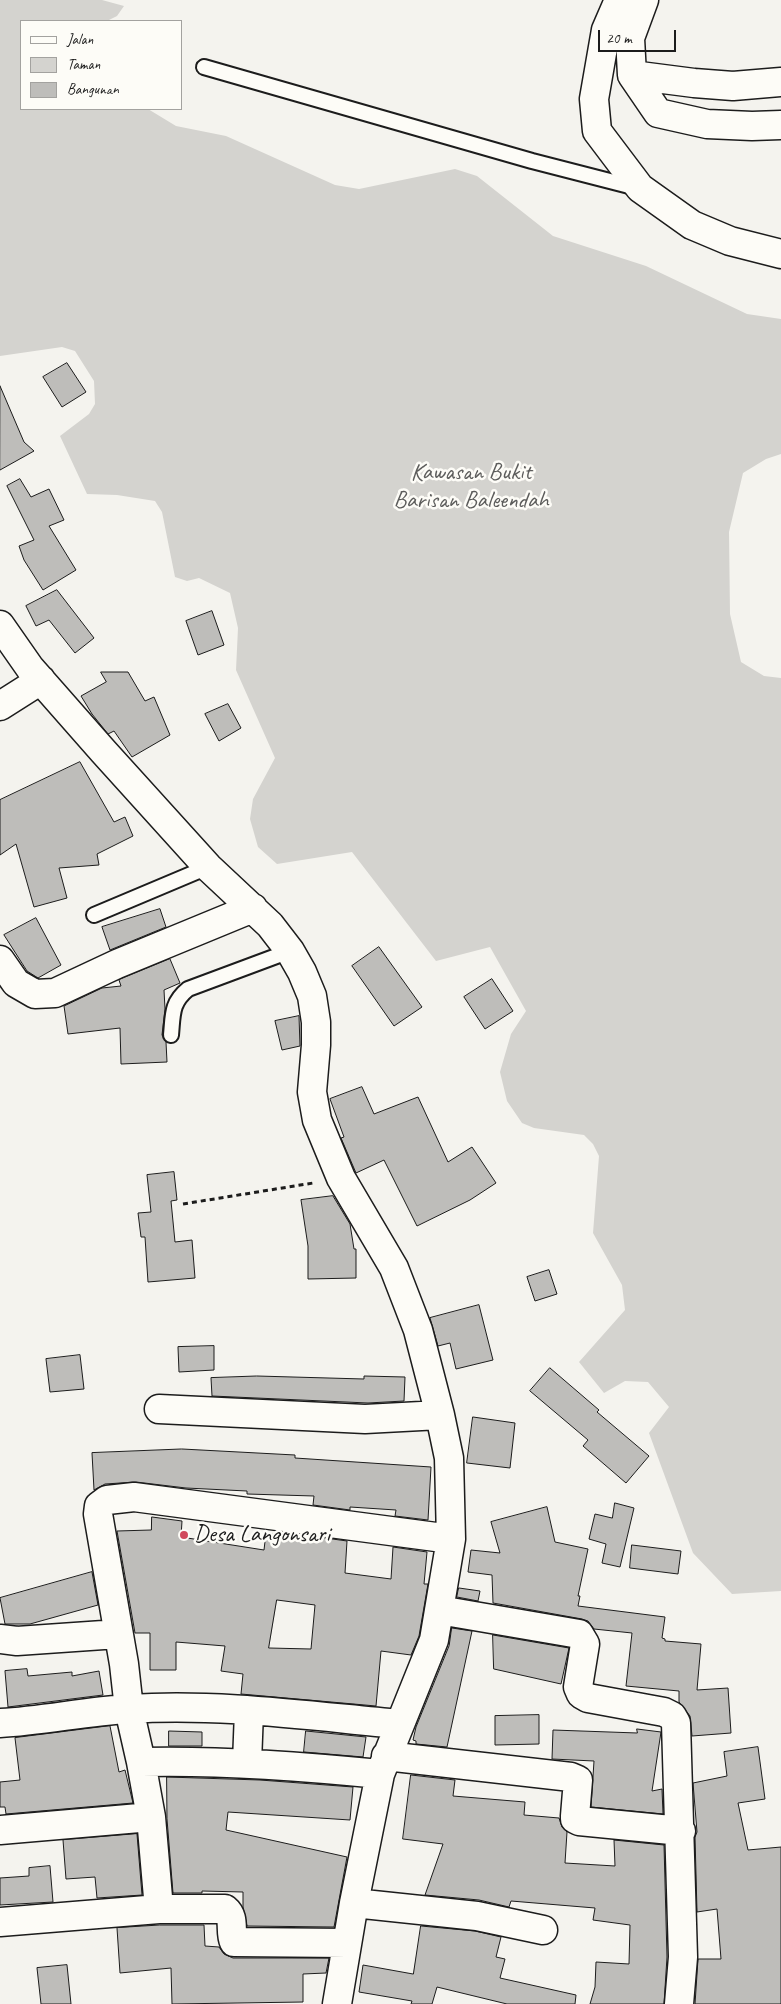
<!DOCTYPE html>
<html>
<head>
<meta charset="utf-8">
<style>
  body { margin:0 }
  #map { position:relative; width:781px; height:2004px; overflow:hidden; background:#f4f3ee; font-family:Caveat,sans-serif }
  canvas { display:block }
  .legend { position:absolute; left:20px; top:20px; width:162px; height:90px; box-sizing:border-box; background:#fdfcf7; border:1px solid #a3a29f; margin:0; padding:6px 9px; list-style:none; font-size:15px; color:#1c1c1c }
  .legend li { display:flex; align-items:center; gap:10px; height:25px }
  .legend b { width:25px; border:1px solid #a3a29f }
  .scale { position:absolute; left:598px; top:30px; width:78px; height:22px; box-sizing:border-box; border:2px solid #1c1c1c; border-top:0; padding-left:6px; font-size:15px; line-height:18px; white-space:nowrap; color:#1c1c1c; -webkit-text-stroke:4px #fdfcf7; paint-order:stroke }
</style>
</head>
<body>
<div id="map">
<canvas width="781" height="2004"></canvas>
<ul class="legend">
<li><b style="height:6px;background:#fdfcf7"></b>Jalan</li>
<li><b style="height:14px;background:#d4d3cf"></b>Taman</li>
<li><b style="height:14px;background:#bebdba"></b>Bangunan</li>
</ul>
<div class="scale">20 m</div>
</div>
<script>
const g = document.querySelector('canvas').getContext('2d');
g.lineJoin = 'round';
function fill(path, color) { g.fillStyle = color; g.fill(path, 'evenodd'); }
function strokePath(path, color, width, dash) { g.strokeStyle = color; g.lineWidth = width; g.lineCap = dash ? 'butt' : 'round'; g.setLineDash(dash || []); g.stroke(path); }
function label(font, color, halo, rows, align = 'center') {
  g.font = font + ' Caveat,sans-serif'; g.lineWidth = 5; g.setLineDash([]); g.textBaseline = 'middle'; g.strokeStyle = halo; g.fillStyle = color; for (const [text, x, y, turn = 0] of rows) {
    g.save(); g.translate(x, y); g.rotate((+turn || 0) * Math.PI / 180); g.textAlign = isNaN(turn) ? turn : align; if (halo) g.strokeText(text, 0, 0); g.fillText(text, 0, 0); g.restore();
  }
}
fill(new Path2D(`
  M 0,0 L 102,0 L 124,6 L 117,16 L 107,21 L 21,21 L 21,109 L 148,109 L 176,126 L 226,136 L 335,185 L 359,189 L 455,169 L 477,176 L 553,236 L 646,266 L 747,314 L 781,319 L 781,454 L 766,459 L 743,473 L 729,532 L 730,614 L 741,662 L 764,676 L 781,678 L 781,1591 L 732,1594 L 693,1553 L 649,1433 L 669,1407 L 648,1382 L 625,1381 L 604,1393 L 579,1362 L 625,1310 L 622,1285 L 593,1233 L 599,1156 L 593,1144 L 584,1135 L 534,1128 L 522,1123 L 507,1101 L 500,1072 L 511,1034 L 526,1011 L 490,947 L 436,961 L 352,852 L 277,864 L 258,847 L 250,819 L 253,799 L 275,758 L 236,670 L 238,628 L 230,593 L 199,578 L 187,581 L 175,577 L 162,512 L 155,501 L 117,495 L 87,494 L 60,436 L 89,414 L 95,404 L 94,381 L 75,351 L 62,347 L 0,356 Z`), '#d4d3cf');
const building = new Path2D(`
  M 67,363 L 86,392 L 62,407 L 43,377 Z
  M 0,386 L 24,442 L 34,451 L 0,470 Z
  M 20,479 L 31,497 L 49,489 L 64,520 L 49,526 L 76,570 L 43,590 L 24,560 L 19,546 L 34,540 L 7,486 Z
  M 57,590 L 94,638 L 75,653 L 49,620 L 36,626 L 26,606 Z
  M 212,611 L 224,645 L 198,655 L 186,621 Z
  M 101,672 L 128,672 L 145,701 L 154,697 L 170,735 L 132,757 L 114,731 L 108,734 L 92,714 L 81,696 L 106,682 Z
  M 228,704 L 241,728 L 219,741 L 205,714 Z
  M 80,762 L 114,822 L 125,817 L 133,836 L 97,854 L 99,865 L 59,868 L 67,898 L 34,907 L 16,844 L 0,855 L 0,800 Z
  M 160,909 L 166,927 L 110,950 L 102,927 Z
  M 36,918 L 61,965 L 38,978 L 27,971 L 4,935 Z
  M 379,947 L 422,1007 L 394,1026 L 352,966 Z
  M 170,959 L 180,983 L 164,990 L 165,1009 L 162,1035 L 166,1042 L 167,1062 L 121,1064 L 120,1028 L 68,1034 L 64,1006 L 102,988 L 121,986 L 119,980 Z
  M 492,979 L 513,1011 L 485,1029 L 464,997 Z
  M 299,1016 L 300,1046 L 282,1050 L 275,1021 Z
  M 362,1087 L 374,1114 L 418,1097 L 448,1162 L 472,1147 L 496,1183 L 470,1200 L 417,1226 L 384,1160 L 356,1173 L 341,1138 L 344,1137 L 330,1099 Z
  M 174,1172 L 177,1200 L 171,1201 L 175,1242 L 192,1240 L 195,1278 L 148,1282 L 145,1237 L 141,1237 L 138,1213 L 151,1212 L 147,1175 Z
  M 333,1196 L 350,1224 L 354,1249 L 356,1249 L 356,1278 L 308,1279 L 308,1246 L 301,1200 Z
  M 549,1270 L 557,1294 L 535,1301 L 527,1277 Z
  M 479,1305 L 493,1360 L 456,1369 L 450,1343 L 438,1346 L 430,1318 Z
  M 214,1346 L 214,1370 L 179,1372 L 178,1347 Z
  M 80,1355 L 84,1389 L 50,1392 L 46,1359 Z
  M 550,1368 L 599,1410 L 597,1412 L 649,1456 L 626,1483 L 583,1446 L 588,1440 L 530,1391 Z
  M 257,1376 L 364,1379 L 364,1376 L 405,1377 L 404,1401 L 368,1403 L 212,1396 L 211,1378 Z
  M 473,1417 L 515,1423 L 510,1468 L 467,1463 Z
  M 182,1449 L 295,1455 L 295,1458 L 431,1467 L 428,1520 L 395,1516 L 396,1510 L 350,1507 L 350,1510 L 313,1505 L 314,1496 L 247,1494 L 247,1491 L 186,1488 L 136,1482 L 105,1484 L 94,1490 L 92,1453 Z
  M 615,1503 L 634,1508 L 620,1567 L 602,1563 L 606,1544 L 589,1539 L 595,1514 L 612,1518 Z
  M 547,1507 L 555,1542 L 588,1549 L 578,1596 L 580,1596 L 578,1606 L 665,1617 L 662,1638 L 665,1639 L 665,1641 L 701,1644 L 697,1690 L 728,1688 L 731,1733 L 692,1736 L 690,1716 L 679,1702 L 679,1691 L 626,1686 L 632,1633 L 594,1629 L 588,1621 L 582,1619 L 493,1603 L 492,1575 L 468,1572 L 471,1550 L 500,1553 L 491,1522 Z
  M 152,1517 L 182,1521 L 181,1537 L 264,1550 L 266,1533 L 310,1539 L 311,1536 L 347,1541 L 345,1573 L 391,1579 L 393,1547 L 427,1552 L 424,1584 L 428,1584 L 419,1636 L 411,1655 L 381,1651 L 376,1706 L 241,1694 L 243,1674 L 221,1671 L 225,1646 L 176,1642 L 176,1670 L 150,1670 L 150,1633 L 135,1633 L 117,1531 L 151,1530 ZM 277,1600 L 315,1605 L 311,1649 L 269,1648 Z
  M 632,1545 L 681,1551 L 678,1574 L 630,1568 Z
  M 92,1572 L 98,1605 L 30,1624 L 5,1624 L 0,1598 Z
  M 459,1588 L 480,1591 L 478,1601 L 457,1597 Z
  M 452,1628 L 472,1631 L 447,1747 L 416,1744 L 416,1741 L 413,1740 L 416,1727 L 449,1646 Z
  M 493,1635 L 569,1648 L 561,1684 L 494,1669 Z
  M 27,1669 L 28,1676 L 72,1672 L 72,1676 L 99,1671 L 103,1695 L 8,1707 L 5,1671 Z
  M 539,1715 L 539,1744 L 495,1745 L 495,1716 Z
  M 110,1726 L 119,1772 L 125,1770 L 133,1803 L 6,1814 L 5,1807 L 0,1807 L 0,1782 L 20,1780 L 15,1738 Z
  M 637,1729 L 661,1732 L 652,1791 L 662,1789 L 663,1814 L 591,1807 L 594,1761 L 552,1759 L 553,1730 L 637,1733 Z
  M 169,1731 L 202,1732 L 202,1746 L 169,1746 Z
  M 306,1731 L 366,1737 L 363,1757 L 304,1752 Z
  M 758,1747 L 765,1799 L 738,1803 L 748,1850 L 781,1847 L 781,2004 L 695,2004 L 698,1959 L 721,1959 L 717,1909 L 697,1912 L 695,1837 L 697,1832 L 693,1783 L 727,1776 L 724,1752 Z
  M 411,1775 L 455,1780 L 453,1796 L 525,1802 L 524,1815 L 559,1818 L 562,1827 L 567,1832 L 565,1863 L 615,1866 L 614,1840 L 664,1845 L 667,1957 L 664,2004 L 590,2004 L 595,1987 L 596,1962 L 629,1964 L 630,1925 L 593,1920 L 595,1908 L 511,1901 L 509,1907 L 479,1900 L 425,1895 L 443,1844 L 403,1839 Z
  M 167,1777 L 260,1780 L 353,1787 L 350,1820 L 228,1812 L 226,1830 L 347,1857 L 334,1927 L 247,1926 L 243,1907 L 243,1892 L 202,1891 L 202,1893 L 173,1893 L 167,1819 Z
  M 137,1834 L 142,1895 L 97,1898 L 95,1877 L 66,1879 L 63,1840 Z
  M 50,1866 L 53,1902 L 0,1905 L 0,1878 L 29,1876 L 29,1868 Z
  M 160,1925 L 204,1925 L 205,1946 L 219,1947 L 224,1954 L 233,1958 L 329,1958 L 326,1973 L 303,1974 L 303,2002 L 172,2004 L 171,1968 L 120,1973 L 117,1928 Z
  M 421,1926 L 475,1931 L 501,1937 L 496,1957 L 505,1959 L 500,1978 L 576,1995 L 575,2004 L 507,2004 L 437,1987 L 432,2004 L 411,2004 L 412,2001 L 359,1992 L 363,1965 L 413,1974 Z
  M 67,1965 L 71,2004 L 41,2004 L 37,1968 Z`);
fill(building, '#bebdba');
strokePath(building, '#1c1c1c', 1);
const service = new Path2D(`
  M 204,67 L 532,161 L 637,188
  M 94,915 L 208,867
  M 171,1035 C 173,1015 171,1003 188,989 L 290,951`);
const minor = new Path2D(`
  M 619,0 L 606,30 L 594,99 L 597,131 L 640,188 L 692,225 L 730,241 L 781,254
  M 606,30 L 630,38 L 632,75 L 658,113 L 707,124 L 752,126 L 781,125
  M 630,38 L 644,0
  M 632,75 L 694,83 L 733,86 L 781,82
  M 0,625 L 30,668 L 103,751 L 208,867 L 270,925 L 290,951 L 302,972 L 312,996 L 316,1022 L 316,1045 L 312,1092 L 317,1120 L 341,1178 L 394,1268 L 418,1330 L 440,1415 L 449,1458 L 451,1539 L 434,1640 L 380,1774 L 354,1903 L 337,2004
  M 0,706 L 41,680
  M 0,960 L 16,983 L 35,994 L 55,993 L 117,964 L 253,908
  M 159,1409 L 365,1419 L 440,1415
  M 439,1610 L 579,1634 L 585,1644 L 578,1687 L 581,1694 L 588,1698 L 664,1712 L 672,1716 L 676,1723 L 683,1957 L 679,2004
  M 0,1639 L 17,1641 L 118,1634
  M 0,1723 C 43,1721 86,1711 129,1709 C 218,1703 310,1716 399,1724
  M 386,1756 L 571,1777 L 578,1780 L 575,1816 L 575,1819 L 579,1821 L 681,1831
  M 141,1762 L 151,1817 L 159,1909
  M 247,1763 L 249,1711
  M 380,1774 C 300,1766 221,1760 141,1762 L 129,1709 L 124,1664 L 98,1514 L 99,1506 L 107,1500 L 134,1497 L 451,1539
  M 0,1830 L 151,1817
  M 354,1903 L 477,1916 L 543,1930
  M 0,1922 L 159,1909 L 225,1909 C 236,1918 229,1931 234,1942 L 347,1943`);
strokePath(service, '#1c1c1c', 18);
strokePath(minor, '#1c1c1c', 31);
strokePath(new Path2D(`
  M 183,1204 L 313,1183`), '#1c1c1c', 3, [5, 4]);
strokePath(service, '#fdfcf7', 14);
strokePath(minor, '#fdfcf7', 28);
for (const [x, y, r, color] of [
  [184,1535,5,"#d1495b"]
]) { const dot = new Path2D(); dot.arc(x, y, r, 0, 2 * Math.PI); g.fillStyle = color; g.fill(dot); strokePath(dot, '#fdfcf7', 2); }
label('24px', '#5c5c5b', '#fdfcf7', [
  ["Kawasan Bukit",471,473],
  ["Barisan Baleendah",471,501]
]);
label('24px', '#1c1c1c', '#fdfcf7', [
  ["Desa Langonsari",194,1535]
], 'left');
</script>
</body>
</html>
